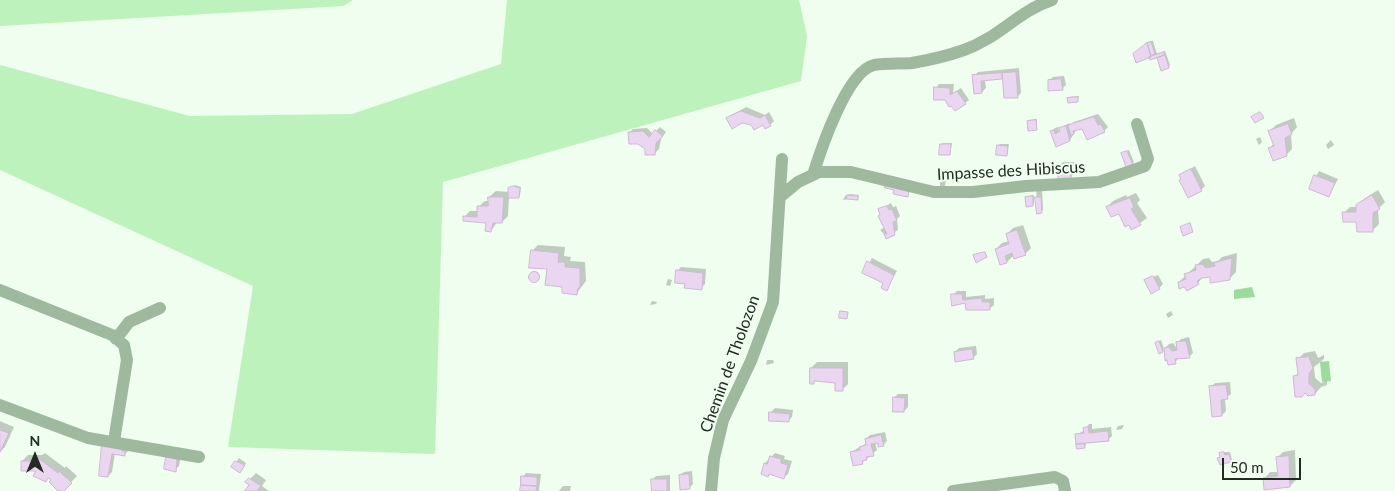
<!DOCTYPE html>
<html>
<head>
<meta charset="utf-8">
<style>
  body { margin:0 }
  #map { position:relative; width:1395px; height:491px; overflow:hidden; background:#effeee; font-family:Lato,sans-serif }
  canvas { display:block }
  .north { position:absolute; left:10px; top:431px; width:50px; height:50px; -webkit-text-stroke:4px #effeee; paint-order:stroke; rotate:0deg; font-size:14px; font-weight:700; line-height:20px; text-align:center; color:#222b22 }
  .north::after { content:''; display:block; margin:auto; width:18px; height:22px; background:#222b22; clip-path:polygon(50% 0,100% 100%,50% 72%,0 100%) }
  .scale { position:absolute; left:1222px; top:458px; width:79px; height:22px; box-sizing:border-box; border:2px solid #222b22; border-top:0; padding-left:6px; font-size:15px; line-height:18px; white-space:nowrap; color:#222b22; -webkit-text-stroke:4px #effeee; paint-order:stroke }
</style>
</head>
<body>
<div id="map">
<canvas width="1395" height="491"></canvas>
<div class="north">N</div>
<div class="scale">50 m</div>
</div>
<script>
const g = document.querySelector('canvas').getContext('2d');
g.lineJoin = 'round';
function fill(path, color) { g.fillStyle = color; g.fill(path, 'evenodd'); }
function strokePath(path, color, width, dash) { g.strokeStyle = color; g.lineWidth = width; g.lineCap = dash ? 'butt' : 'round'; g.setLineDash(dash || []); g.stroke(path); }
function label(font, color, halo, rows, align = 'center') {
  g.font = font + ' Lato,sans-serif'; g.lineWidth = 4; g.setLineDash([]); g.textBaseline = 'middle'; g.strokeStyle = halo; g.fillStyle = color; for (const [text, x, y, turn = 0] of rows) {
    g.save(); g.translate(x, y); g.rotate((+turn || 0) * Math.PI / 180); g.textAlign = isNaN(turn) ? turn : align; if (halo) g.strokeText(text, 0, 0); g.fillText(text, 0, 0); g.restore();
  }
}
fill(new Path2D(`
  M 0,0 L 353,0 L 343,6 L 0,26 Z
  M 507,0 L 799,0 L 807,36 L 801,81 L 443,182 L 435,454 L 228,447 L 253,286 L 0,170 L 0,65 L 190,116 L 352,114 L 501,64 Z`), '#bef2bd');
fill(new Path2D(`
  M 1252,287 L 1255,297 L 1234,299 L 1234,290 Z
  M 1329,361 L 1331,381 L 1322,382 L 1320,362 Z`), '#9bdb9b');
fill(new Path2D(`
  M 1150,41 L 1153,41 L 1157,54 L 1165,51 L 1170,65 L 1169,67 L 1162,69 L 1158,57 L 1151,59 L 1140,49 Z
  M 1019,68 L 1021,93 L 1017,97 L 1003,78 L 985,80 L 986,88 L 982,92 L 974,76 L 978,72 Z
  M 1064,76 L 1066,85 L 1062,89 L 1049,81 L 1053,77 Z
  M 939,84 L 954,84 L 953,93 L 961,88 L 969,100 L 965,103 L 946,99 L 936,88 Z
  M 1079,96 L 1078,101 L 1068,98 L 1070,97 Z
  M 746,107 L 765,115 L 769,112 L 774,121 L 770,125 L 752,124 L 727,118 Z
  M 1098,114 L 1108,127 L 1104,131 L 1083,127 L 1077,129 L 1070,140 L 1056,146 L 1051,131 L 1055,128 L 1058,127 L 1060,135 L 1061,129 L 1065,125 L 1070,123 L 1070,126 L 1074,122 Z
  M 1294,118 L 1297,127 L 1291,134 L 1292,149 L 1286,155 L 1269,149 L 1274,143 L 1270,131 L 1276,125 Z
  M 1037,119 L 1036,129 L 1028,122 L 1029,120 Z
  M 660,127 L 666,132 L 661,139 L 659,149 L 655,153 L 629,133 L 633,129 L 647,128 L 653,134 Z
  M 1260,137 L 1262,142 L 1259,145 L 1256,139 Z
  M 1331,140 L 1334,145 L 1328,149 L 1326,145 Z
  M 943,143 L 952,143 L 950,154 L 941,145 Z
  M 1000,144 L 1009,144 L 1007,155 L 998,145 Z
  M 1129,150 L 1134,162 L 1132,164 L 1124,152 Z
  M 1063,162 L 1074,162 L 1074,174 L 1070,178 L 1059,166 Z
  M 1195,166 L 1205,186 L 1201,190 L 1182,179 L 1181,175 Z
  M 1319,171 L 1338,179 L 1329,196 L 1310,188 Z
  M 946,180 L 945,186 L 940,187 L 940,182 Z
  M 515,185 L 521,187 L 520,195 L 509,196 L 508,216 L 502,222 L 497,222 L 491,231 L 487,222 L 464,217 L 470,211 L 478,211 L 478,207 L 485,201 L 489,201 L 489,197 L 496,191 L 510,192 L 510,188 Z
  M 1042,188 L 1043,210 L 1038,212 L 1036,189 Z
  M 1378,190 L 1385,202 L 1378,209 L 1379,224 L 1373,230 L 1344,213 L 1350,207 L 1357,207 L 1364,199 Z
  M 1136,193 L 1140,200 L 1137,203 L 1147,218 L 1132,229 L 1120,212 L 1107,207 L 1113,201 L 1126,195 L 1127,197 Z
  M 850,194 L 859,195 L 859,197 L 843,200 L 845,196 Z
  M 1034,195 L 1034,204 L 1033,205 L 1026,197 Z
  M 891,203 L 893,207 L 896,206 L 900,216 L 897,219 L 898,230 L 887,237 L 880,230 L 885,227 L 880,210 Z
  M 1023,225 L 1031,248 L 1025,254 L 1014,255 L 1007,262 L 996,249 L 1002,243 L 1009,241 L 1007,234 L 1013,228 Z
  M 538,245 L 565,247 L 564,256 L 571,257 L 570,261 L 585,262 L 586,281 L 576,294 L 564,286 L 532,251 Z
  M 1237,253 L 1236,272 L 1230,278 L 1211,276 L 1204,276 L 1198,283 L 1179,282 L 1203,259 L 1209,258 L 1212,262 L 1218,261 L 1222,257 Z
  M 872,258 L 897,271 L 887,289 L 885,282 L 864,272 Z
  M 681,267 L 706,269 L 705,284 L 701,288 L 677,271 Z
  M530.5 276a4.5 4.5 0 1 1 9 0a4.5 4.5 0 1 1-9 0Z
  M 1158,275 L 1163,284 L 1159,288 L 1145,280 Z
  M 668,279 L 672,280 L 670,286 L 666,285 Z
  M 957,291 L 966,291 L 966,297 L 985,295 L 985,299 L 994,298 L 994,305 L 990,308 L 966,302 L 953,295 Z
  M 652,301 L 657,302 L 656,304 L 650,305 Z
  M 1171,311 L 1173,315 L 1168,318 L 1166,314 Z
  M 1189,337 L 1193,353 L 1189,357 L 1179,357 L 1175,363 L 1165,348 L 1163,351 L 1159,352 L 1156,343 L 1161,340 L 1164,349 L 1169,344 L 1173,343 L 1179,351 L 1177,343 L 1181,339 Z
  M 976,346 L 977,354 L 973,358 L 955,352 L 959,348 Z
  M 1315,351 L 1318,358 L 1324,355 L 1324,359 L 1314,367 L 1315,378 L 1321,383 L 1327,381 L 1327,385 L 1321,387 L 1315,394 L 1294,377 L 1299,372 L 1298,359 L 1304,353 Z
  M 767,360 L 773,360 L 774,363 L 766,365 Z
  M 817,362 L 848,362 L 848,384 L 842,390 L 836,382 L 816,380 L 814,382 L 811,368 Z
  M 1230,382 L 1231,394 L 1225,398 L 1226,411 L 1222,415 L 1211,387 L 1215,383 Z
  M 898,394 L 908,394 L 908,407 L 904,411 L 894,398 Z
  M 775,408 L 793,410 L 792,417 L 788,421 L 771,412 Z
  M 0,421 L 14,427 L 5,447 L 0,452 Z
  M 1089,424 L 1092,424 L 1092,429 L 1111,427 L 1112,436 L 1108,440 L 1086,442 L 1085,447 L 1078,448 L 1076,435 L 1085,430 Z
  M 1124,425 L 1122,429 L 1116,430 L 1118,426 Z
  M 885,432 L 887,441 L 883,445 L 879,441 L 875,442 L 877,450 L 863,462 L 854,464 L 851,452 L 867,443 L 866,439 L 870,435 Z
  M 103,445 L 128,451 L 124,455 L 115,453 L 112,472 L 108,476 Z
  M 1295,450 L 1296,480 L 1290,486 L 1264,479 L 1270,472 L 1278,472 L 1277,458 L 1283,452 Z
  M 1222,452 L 1230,452 L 1232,460 L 1231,461 L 1221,453 Z
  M 45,453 L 65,468 L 66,466 L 77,476 L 62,491 L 49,477 L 45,481 L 38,470 L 22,461 L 28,455 L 42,455 Z
  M 775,453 L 785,456 L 784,459 L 792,461 L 788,474 L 784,477 L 770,473 L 762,474 L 765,463 Z
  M 181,456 L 179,466 L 175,470 L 166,468 Z
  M 239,458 L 246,463 L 242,470 L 233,467 Z
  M 1236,460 L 1240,460 L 1238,465 L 1234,465 Z
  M 692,471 L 693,484 L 689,488 L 680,475 L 684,472 Z
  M 256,473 L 266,480 L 262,486 L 269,491 L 246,491 L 251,485 L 247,482 Z
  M 526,473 L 541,474 L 539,491 L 522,491 L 523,477 Z
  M 670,475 L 670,491 L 653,491 L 652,480 L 656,476 Z
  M 563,486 L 571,486 L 570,491 L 559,491 Z`), '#0003');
const building = new Path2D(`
  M 1151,42 L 1155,54 L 1151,56 L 1147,43 Z
  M 1147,43 L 1151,57 L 1136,63 L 1133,54 Z
  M 1164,52 L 1165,55 L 1150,60 L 1149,57 Z
  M 1165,55 L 1169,68 L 1161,71 L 1157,58 Z
  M 1016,72 L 1018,98 L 1004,98 L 1002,73 Z
  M 1002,73 L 1002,79 L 981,81 L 982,93 L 974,94 L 972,75 Z
  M 1061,79 L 1063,90 L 1048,91 L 1048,80 Z
  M 934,87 L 950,88 L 950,95 L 957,91 L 966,104 L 955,111 L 951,106 L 949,107 L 945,100 L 934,100 Z
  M 1078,97 L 1078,102 L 1068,103 L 1067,98 Z
  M 741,111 L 760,118 L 765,115 L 771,126 L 765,129 L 763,125 L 754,130 L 751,125 L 742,123 L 732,129 L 726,118 Z
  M 1260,112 L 1264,118 L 1255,123 L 1251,117 Z
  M 1094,117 L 1098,125 L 1101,124 L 1105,132 L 1087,140 L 1082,129 L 1073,131 L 1074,134 L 1071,135 L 1068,126 L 1071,124 Z
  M 1036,120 L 1037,130 L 1028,131 L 1027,121 Z
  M 1288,124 L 1292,134 L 1285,138 L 1287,156 L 1273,161 L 1268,148 L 1274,146 L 1268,131 Z
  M 1066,126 L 1070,141 L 1056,147 L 1050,131 L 1054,130 L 1055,134 L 1060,131 L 1059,128 Z
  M 655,130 L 663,136 L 656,143 L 655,155 L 645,155 L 645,149 L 638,144 L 629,144 L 628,132 L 643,131 L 649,137 Z
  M 940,144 L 951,144 L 950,155 L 939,155 Z
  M 997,145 L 1008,146 L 1007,156 L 996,155 Z
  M 1127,151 L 1133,165 L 1126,167 L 1121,153 Z
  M 1071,165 L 1071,179 L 1058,179 L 1058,166 Z
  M 1191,169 L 1202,191 L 1188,198 L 1179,180 L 1181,179 L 1179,175 Z
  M 1314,175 L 1335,183 L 1329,197 L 1309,189 Z
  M 885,185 L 909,191 L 908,197 L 893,194 L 894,190 L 885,188 Z
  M 513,186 L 520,188 L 519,198 L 508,198 L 508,188 Z
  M 847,195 L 858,196 L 858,200 L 847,199 Z
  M 1372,195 L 1380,209 L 1373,213 L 1373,232 L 1357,232 L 1356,222 L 1343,222 L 1342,212 L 1356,212 L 1356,205 Z
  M 1033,196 L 1033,206 L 1026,207 L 1025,197 Z
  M 488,197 L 504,197 L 502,223 L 493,223 L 491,232 L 485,231 L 486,223 L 463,221 L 463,216 L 477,217 L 477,206 L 488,206 Z
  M 1035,197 L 1041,197 L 1042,213 L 1037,214 Z
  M 1130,198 L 1134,207 L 1131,209 L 1141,225 L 1131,230 L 1129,225 L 1125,227 L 1119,214 L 1111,217 L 1106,207 Z
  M 887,206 L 889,210 L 892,209 L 897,221 L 893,222 L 895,235 L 886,239 L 884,234 L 887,234 L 878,216 L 880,215 L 878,209 Z
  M 1190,223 L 1193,232 L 1183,236 L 1180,227 Z
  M 1017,230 L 1026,255 L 1014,259 L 1012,253 L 1005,256 L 1007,263 L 1000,265 L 995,249 L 1009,244 L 1006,234 Z
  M 531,250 L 559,253 L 558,262 L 565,262 L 565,267 L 580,268 L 580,288 L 578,288 L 577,295 L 562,293 L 562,287 L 545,285 L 547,269 L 529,268 Z
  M 985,252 L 987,257 L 976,263 L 973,255 Z
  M 1232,258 L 1230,280 L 1210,283 L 1210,277 L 1202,278 L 1197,281 L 1199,284 L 1187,291 L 1184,287 L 1179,289 L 1178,282 L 1186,279 L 1184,274 L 1196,270 L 1195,265 L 1202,264 L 1206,268 L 1215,266 L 1214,263 Z
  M 867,261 L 894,275 L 887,291 L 881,288 L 883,283 L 862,273 Z
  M 676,270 L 703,273 L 702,290 L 684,288 L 685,284 L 675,283 Z
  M528.5 277a5.5 5.5 0 1 1 11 0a5.5 5.5 0 1 1-11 0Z
  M 1153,276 L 1160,289 L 1151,294 L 1144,280 Z
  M 951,294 L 962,294 L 963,300 L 982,298 L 982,302 L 990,302 L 990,310 L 966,310 L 965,303 L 952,306 Z
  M 840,311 L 848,312 L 847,319 L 839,318 Z
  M 1159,341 L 1163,352 L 1159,354 L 1155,343 Z
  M 1186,341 L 1190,358 L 1175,359 L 1176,364 L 1168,365 L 1167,360 L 1165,361 L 1164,348 L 1169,347 L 1172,351 L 1177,350 L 1176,342 Z
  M 972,349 L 974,359 L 955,362 L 954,352 Z
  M 1309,357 L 1313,368 L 1309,374 L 1309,384 L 1315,389 L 1315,395 L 1308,396 L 1305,393 L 1302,397 L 1295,397 L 1293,376 L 1298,375 L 1296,358 Z
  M 810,368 L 843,368 L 843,391 L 835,391 L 835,383 L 814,381 L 814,384 L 810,384 Z
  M 1226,385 L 1228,399 L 1221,400 L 1222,416 L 1212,417 L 1209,386 Z
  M 893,397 L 905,398 L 904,412 L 893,412 Z
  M 769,412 L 790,414 L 789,422 L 769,421 Z
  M 1088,427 L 1089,433 L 1108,431 L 1109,441 L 1076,444 L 1075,434 L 1084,433 L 1083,428 Z
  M 0,430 L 9,433 L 0,452 Z
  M 881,435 L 884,446 L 878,447 L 878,443 L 871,444 L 874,456 L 866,457 L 867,460 L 862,461 L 863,464 L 853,466 L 850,452 L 860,450 L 859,447 L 866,445 L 865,439 Z
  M 102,444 L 122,448 L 122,451 L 125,451 L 125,456 L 112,454 L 108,477 L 99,476 Z
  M 1076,444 L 1085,444 L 1085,448 L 1077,449 Z
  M 1224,452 L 1225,455 L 1229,454 L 1231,462 L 1220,465 L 1217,458 L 1220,457 L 1219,453 Z
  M 770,456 L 781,459 L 781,463 L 788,465 L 784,479 L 769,474 L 768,477 L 761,474 L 764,463 L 767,464 Z
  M 1289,456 L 1290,487 L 1264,490 L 1263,478 L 1278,476 L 1276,457 Z
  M 166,457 L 177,459 L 176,472 L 164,469 Z
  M 38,458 L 58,473 L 59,471 L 72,483 L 64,491 L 58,491 L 49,482 L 51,480 L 48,478 L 46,482 L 33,476 L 36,471 L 21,471 L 21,461 L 36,461 Z
  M 235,461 L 245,465 L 240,473 L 231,467 Z
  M 689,474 L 690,489 L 680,490 L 679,475 Z
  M 521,476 L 537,477 L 537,486 L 521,485 Z
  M 249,478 L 261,486 L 257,491 L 244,491 L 249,485 L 245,482 Z
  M 651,479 L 667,479 L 667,491 L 652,491 Z
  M 521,485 L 537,486 L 536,491 L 520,491 Z`);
fill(building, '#ebd6f1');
strokePath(building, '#ceb9d3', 1);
strokePath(new Path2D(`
  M 813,175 C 821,149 847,71 874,65 C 886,63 900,64 912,63 C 930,60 947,56 964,50 C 999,38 1018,11 1052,0
  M 781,196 L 798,182 L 819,172 L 851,172 L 934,192 L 973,192 L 1026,186 L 1099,182 L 1145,166 L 1148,159 L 1137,124
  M 0,290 L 112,335 L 124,345 L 127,360 L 114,441
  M 116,339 L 129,322 L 160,308
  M 0,405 L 88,438 L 199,457
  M 711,491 L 714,458 L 723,420 L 751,361 L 773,302 L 782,159
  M 953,491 L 1055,477 L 1063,481 L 1065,491`), '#9eb99d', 12);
label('16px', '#222b22', '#effeee', [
  ["Impasse des Hibiscus",1011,171,-3],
  ["Chemin de Tholozon",730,364,-70]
]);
</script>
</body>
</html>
